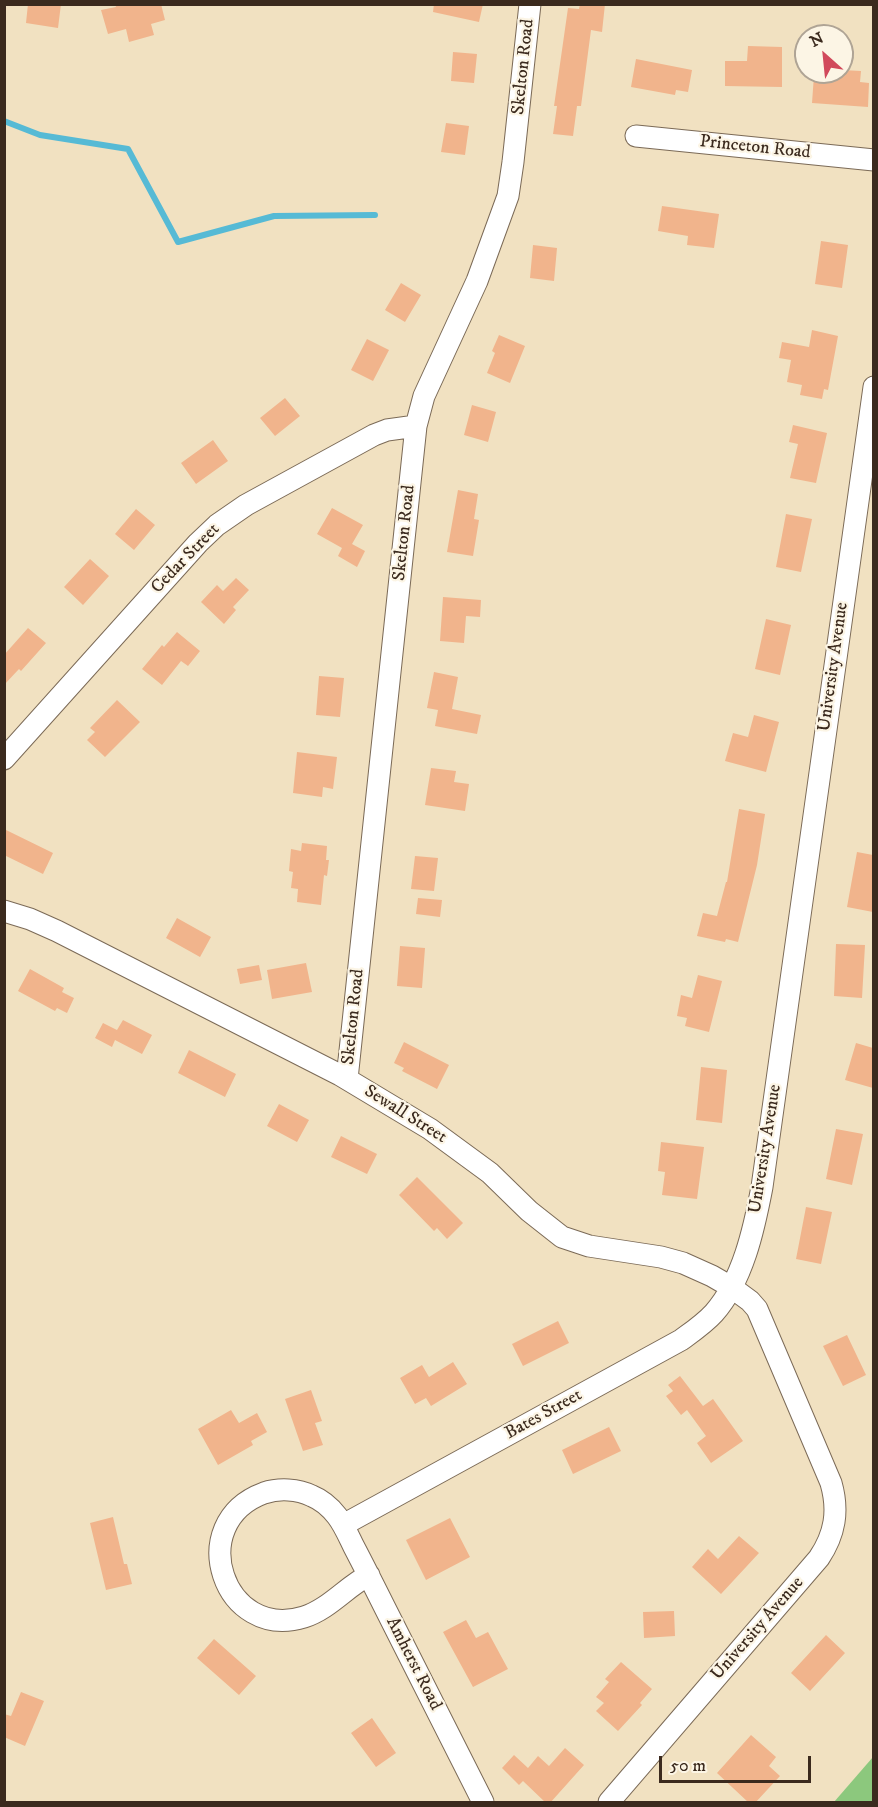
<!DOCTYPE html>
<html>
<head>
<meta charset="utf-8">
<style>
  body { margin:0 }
  #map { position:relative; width:878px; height:1807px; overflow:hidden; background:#f1e1c1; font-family:"IM FELL DW Pica",serif }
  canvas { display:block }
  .frame { position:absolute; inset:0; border:6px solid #3b2a1e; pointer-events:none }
  .north { position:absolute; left:794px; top:24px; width:60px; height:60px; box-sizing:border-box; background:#fcf5e5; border:2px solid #afa495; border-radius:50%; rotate:333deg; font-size:16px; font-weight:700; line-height:24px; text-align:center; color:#3b2a1e }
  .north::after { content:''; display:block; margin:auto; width:21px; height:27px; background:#d1495b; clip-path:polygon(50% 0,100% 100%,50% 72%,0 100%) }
  .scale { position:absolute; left:659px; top:1756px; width:152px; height:27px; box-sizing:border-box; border:3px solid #3b2a1e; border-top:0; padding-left:8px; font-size:18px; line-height:21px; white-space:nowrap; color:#3b2a1e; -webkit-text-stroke:4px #fcf5e5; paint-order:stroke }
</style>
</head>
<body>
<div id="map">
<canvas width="878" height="1807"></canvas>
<div class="frame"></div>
<div class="north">N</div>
<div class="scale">50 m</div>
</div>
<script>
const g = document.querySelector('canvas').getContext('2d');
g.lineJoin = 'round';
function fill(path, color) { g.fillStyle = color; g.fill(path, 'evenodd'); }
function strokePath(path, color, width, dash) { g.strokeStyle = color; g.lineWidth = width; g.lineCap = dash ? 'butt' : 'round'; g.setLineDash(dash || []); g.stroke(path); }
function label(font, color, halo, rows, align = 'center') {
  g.font = font + ' "IM FELL DW Pica",serif'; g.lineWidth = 4.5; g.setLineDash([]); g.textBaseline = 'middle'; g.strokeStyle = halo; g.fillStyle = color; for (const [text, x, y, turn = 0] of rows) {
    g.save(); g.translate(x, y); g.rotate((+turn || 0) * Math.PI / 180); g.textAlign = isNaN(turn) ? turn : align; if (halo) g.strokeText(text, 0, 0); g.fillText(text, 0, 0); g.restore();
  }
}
fill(new Path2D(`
  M 873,1757 L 873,1802 L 834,1802 Z`), '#8cc87d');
strokePath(new Path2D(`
  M 4,121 L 40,135 L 128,149 L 178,242 L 274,216 L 375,215`), '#56bad5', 6);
fill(new Path2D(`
  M 28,4 L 61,4 L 58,28 L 26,23 Z
  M 115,4 L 161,4 L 165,20 L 151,24 L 154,35 L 129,42 L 126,29 L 108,34 L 101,10 L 116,7 Z
  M 434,4 L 483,4 L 479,22 L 433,12 Z
  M 580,4 L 605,4 L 602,32 L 591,30 L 581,106 L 577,106 L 573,136 L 553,134 L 557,106 L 554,106 L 568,8 L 579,9 Z
  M 748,46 L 782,47 L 782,87 L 725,86 L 725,61 L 747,61 Z
  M 453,52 L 477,54 L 474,83 L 451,81 Z
  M 636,59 L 692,70 L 688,92 L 676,90 L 675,95 L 631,87 Z
  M 842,70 L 861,71 L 860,82 L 869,83 L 868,107 L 812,103 L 814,75 L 840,77 Z
  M 446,123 L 469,126 L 465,155 L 441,152 Z
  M 662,206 L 719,214 L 714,248 L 687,245 L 688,236 L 658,231 Z
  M 821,241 L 848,245 L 842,288 L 815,284 Z
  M 533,245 L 557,248 L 554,281 L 530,278 Z
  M 401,283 L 421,295 L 405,322 L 385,310 Z
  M 812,330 L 838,336 L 828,390 L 824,389 L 822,399 L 800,395 L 802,385 L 787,382 L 791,360 L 779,358 L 782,342 L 809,347 Z
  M 499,335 L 525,346 L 510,383 L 487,373 L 495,353 L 492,351 Z
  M 367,339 L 389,350 L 373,381 L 351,370 Z
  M 285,398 L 300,416 L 275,436 L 260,418 Z
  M 472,405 L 496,412 L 488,442 L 464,435 Z
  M 793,425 L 827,433 L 816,483 L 790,478 L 798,444 L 789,442 Z
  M 213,440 L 228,461 L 196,484 L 181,463 Z
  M 458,490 L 478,494 L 474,519 L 479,520 L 473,556 L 447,552 Z
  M 332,508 L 363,525 L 352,544 L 365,551 L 357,567 L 338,556 L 342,548 L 317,534 Z
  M 136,509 L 155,525 L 134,550 L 115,534 Z
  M 786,514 L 812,519 L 801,572 L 776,567 Z
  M 90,559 L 109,576 L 83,605 L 64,587 Z
  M 236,578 L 249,590 L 233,607 L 236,610 L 224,624 L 201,602 L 217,585 L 223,591 Z
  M 443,597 L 481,600 L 480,617 L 466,616 L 464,643 L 440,641 Z
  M 766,619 L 791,625 L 780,675 L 755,669 Z
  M 28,628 L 46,643 L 21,671 L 19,669 L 4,685 L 4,655 Z
  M 177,632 L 200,651 L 188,666 L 181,661 L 162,685 L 142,669 L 162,645 L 164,647 Z
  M 434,672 L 458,677 L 452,709 L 481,715 L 477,734 L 435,726 L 438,710 L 427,708 Z
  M 319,676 L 344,678 L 340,717 L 316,715 Z
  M 117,700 L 140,722 L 105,757 L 87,740 L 95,732 L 90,728 Z
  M 754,715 L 779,722 L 766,772 L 725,761 L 733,733 L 748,737 Z
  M 297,752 L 337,757 L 333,789 L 323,787 L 322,797 L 293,793 Z
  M 431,768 L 456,771 L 454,782 L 469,784 L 465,811 L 425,805 Z
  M 739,809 L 765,814 L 757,865 L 738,942 L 726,939 L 725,942 L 697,936 L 703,913 L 717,916 L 726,882 L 727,882 Z
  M 4,829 L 53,853 L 43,874 L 4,855 Z
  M 302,843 L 327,846 L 326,860 L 329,860 L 327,876 L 324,875 L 321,905 L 297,902 L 298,889 L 291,888 L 293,872 L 289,871 L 291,849 L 301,851 Z
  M 857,852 L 873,855 L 873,912 L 847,907 Z
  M 415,856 L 438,858 L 434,891 L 411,889 Z
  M 418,898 L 442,900 L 440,917 L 416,914 Z
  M 177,918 L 211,937 L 200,957 L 166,938 Z
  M 836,944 L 865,945 L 862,998 L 834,996 Z
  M 400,946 L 425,948 L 422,988 L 397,986 Z
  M 306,963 L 312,992 L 272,999 L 267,970 Z
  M 259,965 L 262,980 L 240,984 L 237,969 Z
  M 30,969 L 64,988 L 62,992 L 74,998 L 67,1013 L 57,1008 L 55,1011 L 18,991 Z
  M 698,975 L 722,981 L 709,1032 L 685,1026 L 687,1018 L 677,1016 L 681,995 L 692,998 Z
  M 123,1020 L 152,1035 L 142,1054 L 115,1040 L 112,1047 L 95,1038 L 103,1023 L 117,1030 Z
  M 404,1042 L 449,1065 L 437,1089 L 402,1071 L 404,1068 L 394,1063 Z
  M 856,1043 L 873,1048 L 873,1088 L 845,1080 Z
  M 189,1050 L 236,1074 L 225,1097 L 178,1073 Z
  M 701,1067 L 727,1070 L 722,1123 L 696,1120 Z
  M 279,1104 L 309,1120 L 297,1142 L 267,1126 Z
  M 836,1129 L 863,1134 L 852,1185 L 826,1179 Z
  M 341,1136 L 377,1154 L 367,1174 L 331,1157 Z
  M 661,1142 L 704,1147 L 697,1199 L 662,1195 L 665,1172 L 658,1171 Z
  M 417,1177 L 463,1223 L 447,1239 L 437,1228 L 434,1231 L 399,1195 Z
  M 806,1207 L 832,1212 L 821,1264 L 796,1259 Z
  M 558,1321 L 569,1343 L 523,1366 L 512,1344 Z
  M 847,1335 L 866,1375 L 843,1386 L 823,1346 Z
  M 453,1362 L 467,1384 L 431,1406 L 426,1398 L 415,1404 L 400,1378 L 422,1365 L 429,1377 Z
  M 680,1376 L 703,1406 L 713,1399 L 743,1441 L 711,1463 L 697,1443 L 706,1436 L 687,1410 L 681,1415 L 666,1396 L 673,1391 L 668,1385 Z
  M 311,1390 L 322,1421 L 315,1423 L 323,1445 L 303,1451 L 285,1399 Z
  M 231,1410 L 239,1423 L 257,1413 L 267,1432 L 251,1441 L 253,1445 L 218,1465 L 198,1429 Z
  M 609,1427 L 621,1451 L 573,1474 L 562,1450 Z
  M 113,1517 L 124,1564 L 127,1564 L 132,1584 L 106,1590 L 90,1523 Z
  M 450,1518 L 470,1557 L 426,1580 L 406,1540 Z
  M 739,1536 L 759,1553 L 721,1594 L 692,1567 L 708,1549 L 718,1559 Z
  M 674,1611 L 675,1636 L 644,1638 L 643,1612 Z
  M 466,1620 L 476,1638 L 488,1632 L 508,1669 L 473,1687 L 443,1632 Z
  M 826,1635 L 845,1653 L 810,1691 L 791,1673 Z
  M 214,1639 L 256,1676 L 239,1695 L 197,1658 Z
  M 621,1662 L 652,1689 L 640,1703 L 642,1705 L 618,1731 L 596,1711 L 604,1703 L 596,1697 L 609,1682 L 605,1679 Z
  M 21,1692 L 44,1701 L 25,1746 L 4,1737 L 4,1714 L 11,1716 Z
  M 372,1718 L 396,1753 L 376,1767 L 351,1733 Z
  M 751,1735 L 776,1757 L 769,1766 L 780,1776 L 755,1803 L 749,1803 L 717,1773 Z
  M 565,1748 L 584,1765 L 550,1803 L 546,1803 L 523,1781 L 519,1785 L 502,1768 L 514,1755 L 528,1768 L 538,1756 L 549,1766 Z`), '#f1b48c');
const minor = new Path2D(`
  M 636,136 L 874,160
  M 4,759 L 198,543 L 217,525 L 246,505 L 374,435 L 387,430 L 416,426
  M 4,911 L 30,919 L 57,931 L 340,1075 L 430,1129 L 490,1173 L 529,1211 L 562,1237 L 589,1246 L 661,1257 L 683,1263 L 712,1276 L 731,1287 L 750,1301 L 757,1309 L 831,1483 C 839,1511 835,1534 819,1558 L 609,1802
  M 347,1079 L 416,426 L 424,396 L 477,281 L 508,196 L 513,162 L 530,4
  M 343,1525 L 681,1340 C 692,1332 704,1324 714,1313 C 743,1280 754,1229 762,1187 L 874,387
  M 369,1575 C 346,1587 329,1609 304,1617 C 224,1642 183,1523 264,1493 C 279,1488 298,1489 312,1496 C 322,1500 330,1507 337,1516 C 344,1525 349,1537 354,1547 C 365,1568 375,1588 385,1608 C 418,1673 450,1738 483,1802`);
strokePath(minor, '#7b6a57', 23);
strokePath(minor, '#fff', 21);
label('18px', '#3b2a1e', '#fcf5e5', [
  ["Skelton Road",524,67,-84],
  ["Princeton Road",755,148,6],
  ["Skelton Road",405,533,-84],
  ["Cedar Street",186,559,-46],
  ["University Avenue",834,667,-82],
  ["Skelton Road",354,1017,-84],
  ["Sewall Street",405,1115,32],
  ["University Avenue",766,1149,-81],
  ["Bates Street",544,1415,-29],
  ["University Avenue",758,1629,-49],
  ["Amherst Road",413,1664,63]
]);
</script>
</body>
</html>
